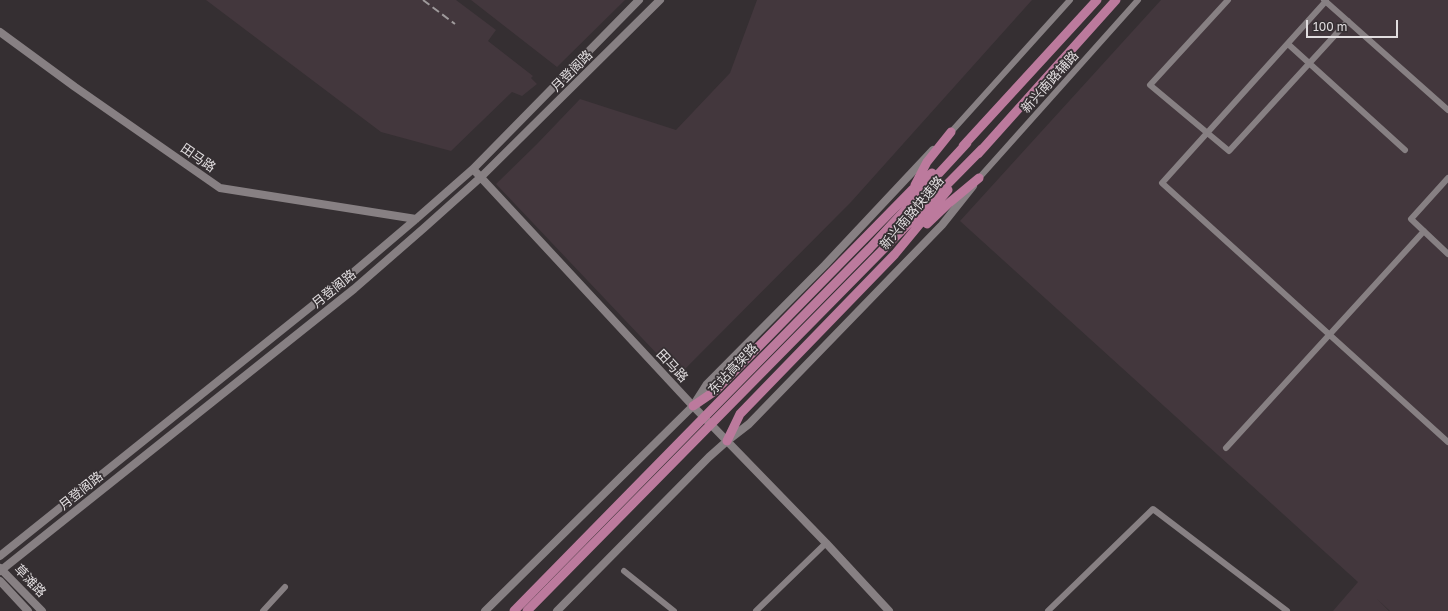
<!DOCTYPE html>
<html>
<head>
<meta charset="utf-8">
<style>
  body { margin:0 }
  #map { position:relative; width:1448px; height:611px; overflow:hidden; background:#352f32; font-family:"Golos Text",sans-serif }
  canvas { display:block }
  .scale { position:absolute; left:1306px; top:20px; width:92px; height:18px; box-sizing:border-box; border:2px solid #e1dddf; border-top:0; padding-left:5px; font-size:12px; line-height:14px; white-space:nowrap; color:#e1dddf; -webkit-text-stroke:3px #352f32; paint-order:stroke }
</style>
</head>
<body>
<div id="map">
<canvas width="1448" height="611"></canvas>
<div class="scale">100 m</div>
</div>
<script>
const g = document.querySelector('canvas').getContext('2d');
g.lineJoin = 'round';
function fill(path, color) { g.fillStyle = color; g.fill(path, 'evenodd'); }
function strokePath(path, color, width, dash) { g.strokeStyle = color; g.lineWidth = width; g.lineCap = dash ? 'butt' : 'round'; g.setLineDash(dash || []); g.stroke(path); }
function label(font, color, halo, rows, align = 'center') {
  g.font = font + ' "Golos Text","Noto Sans SC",sans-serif'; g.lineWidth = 3.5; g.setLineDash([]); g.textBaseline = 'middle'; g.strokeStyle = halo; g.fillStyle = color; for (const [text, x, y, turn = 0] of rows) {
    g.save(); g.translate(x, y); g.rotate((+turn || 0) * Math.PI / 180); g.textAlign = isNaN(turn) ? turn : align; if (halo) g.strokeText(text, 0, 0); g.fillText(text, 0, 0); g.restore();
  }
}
fill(new Path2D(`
  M 206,0 L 456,0 L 496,30 L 488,41 L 533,76 L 531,78 L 537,84 L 522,96 L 512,92 L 451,151 L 381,132 Z
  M 471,0 L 625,0 L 557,67 Z
  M 757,0 L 1032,0 L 851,202 L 678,376 L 496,184 L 537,144 L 580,99 L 676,130 L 730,73 Z
  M 1161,0 L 1448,0 L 1448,611 L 1390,611 L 1377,599 L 1389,611 L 1333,611 L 1358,582 L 960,221 Z`), '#43373d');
strokePath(new Path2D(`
  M 1228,0 L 1150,85 L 1229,151 L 1348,21
  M 1324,0 L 1448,110
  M 1326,1 L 1162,183 L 1448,442
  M 1288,44 L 1405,150
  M 951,132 L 1070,0
  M 979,178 L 1138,0
  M 1448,178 L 1411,219 L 1448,254
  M 1226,448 L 1424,231
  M 624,571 L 674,611
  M 263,611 L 285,587
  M 756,611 L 826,543
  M 1048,611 L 1153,509 L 1287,611`), '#878083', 6);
strokePath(new Path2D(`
  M 0,32 L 75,87 L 220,188 L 416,219
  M 473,169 L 693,406 L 826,543 L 889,611
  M 0,556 L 343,281 L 416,219 L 473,169 L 639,0
  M 0,568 L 42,611
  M 0,571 L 354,289 L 424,228 L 481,177 L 660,0
  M 0,581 L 28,611
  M 485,611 L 693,406 L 707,384 L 825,265 L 933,150
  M 557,611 L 709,457 L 727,441 L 749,424 L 942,225 L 973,186`), '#878083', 8);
strokePath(new Path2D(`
  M 963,146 L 1097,0
  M 978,154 L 1116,0
  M 915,185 L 927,162 L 951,132
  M 927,224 L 949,203 L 979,178
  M 693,406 L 715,391 L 913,189 L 932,173
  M 727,441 L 740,414 L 895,254 L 948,190
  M 514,611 L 870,248 L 967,143
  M 527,611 L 982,149`), '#bc7a9d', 9);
strokePath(new Path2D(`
  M 423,0 L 455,24`), '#9e999b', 2, [8, 4]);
label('13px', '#e1dddf', '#352f32', [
  ["月登阁路",572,71,-45],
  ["新兴南路辅路",1050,82,-48],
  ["田马路",198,158,35],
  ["新兴南路快速路",912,213,-50],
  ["月登阁路",334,289,-39],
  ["田马路",672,366,47],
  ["东站高架路",733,369,-46],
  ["月登阁路",81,491,-39],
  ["草滩路",30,581,46]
]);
</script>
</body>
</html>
